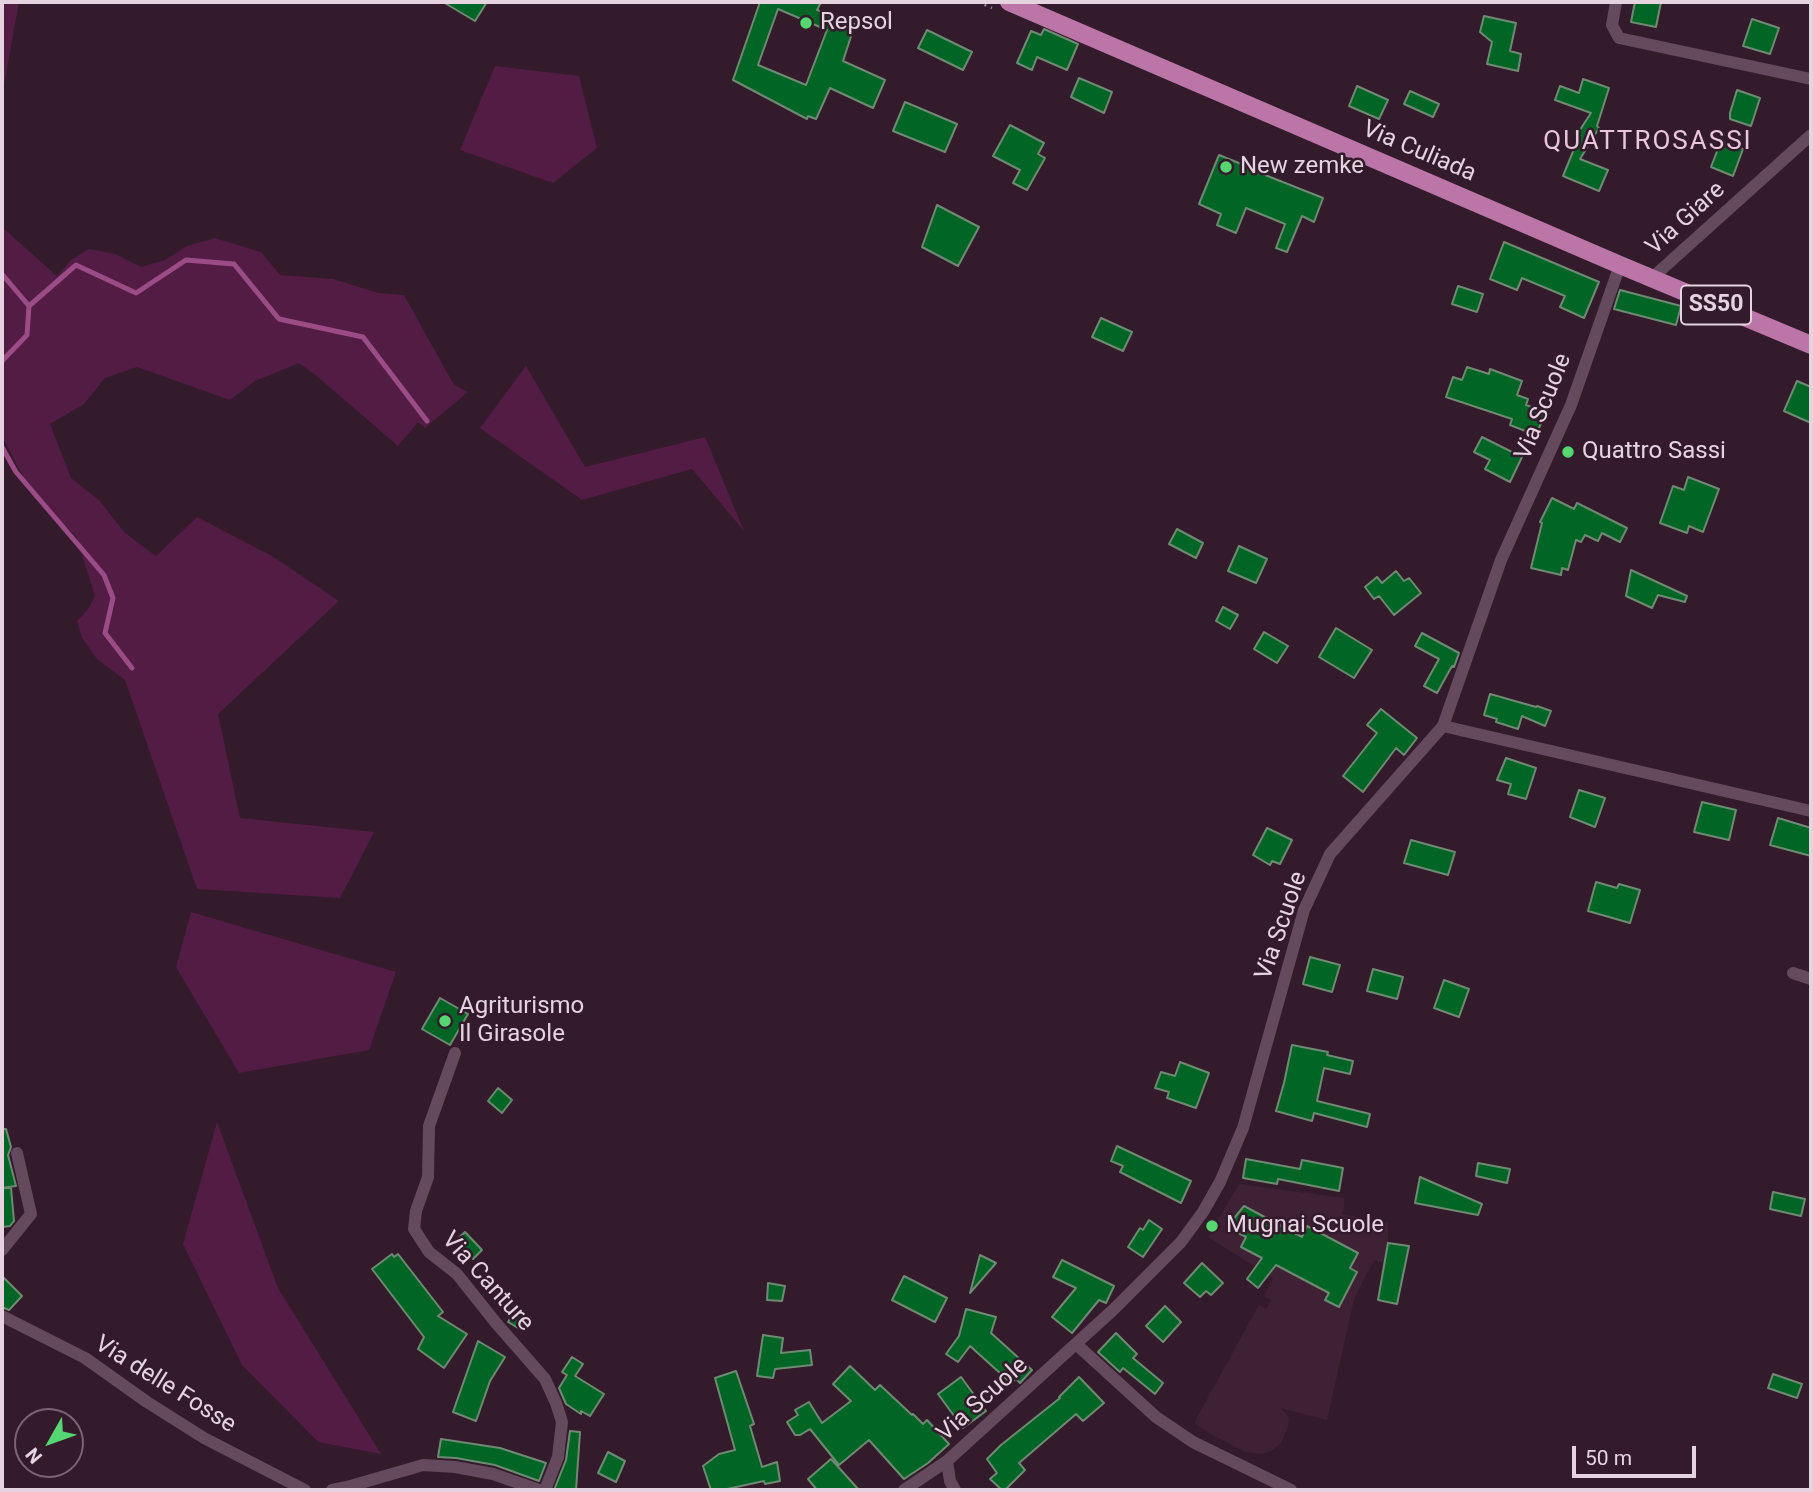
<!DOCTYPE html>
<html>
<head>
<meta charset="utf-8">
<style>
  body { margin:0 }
  #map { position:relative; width:1813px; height:1492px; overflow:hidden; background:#331b2c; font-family:Roboto,sans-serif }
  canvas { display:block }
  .frame { position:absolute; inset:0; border:4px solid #e5d4df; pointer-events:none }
  .north { position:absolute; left:14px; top:1408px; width:70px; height:70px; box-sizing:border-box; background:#331b2c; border:2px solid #7a6574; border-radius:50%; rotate:230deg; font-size:19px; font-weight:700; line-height:28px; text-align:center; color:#e5d4df }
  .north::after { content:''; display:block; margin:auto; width:24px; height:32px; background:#55d671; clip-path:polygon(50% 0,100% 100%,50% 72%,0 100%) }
  .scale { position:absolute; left:1572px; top:1446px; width:124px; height:32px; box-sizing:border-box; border:4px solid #e5d4df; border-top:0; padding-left:9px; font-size:21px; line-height:24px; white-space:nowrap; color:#e5d4df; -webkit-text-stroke:5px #331b2c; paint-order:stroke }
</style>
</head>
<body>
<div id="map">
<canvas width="1813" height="1492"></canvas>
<div class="frame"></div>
<div class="north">N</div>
<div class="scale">50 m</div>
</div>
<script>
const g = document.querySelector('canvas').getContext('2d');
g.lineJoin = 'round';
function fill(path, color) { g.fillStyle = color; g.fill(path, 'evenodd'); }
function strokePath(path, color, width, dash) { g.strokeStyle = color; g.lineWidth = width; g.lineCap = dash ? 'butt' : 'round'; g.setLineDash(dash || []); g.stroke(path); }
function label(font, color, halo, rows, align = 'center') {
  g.font = font + ' Roboto,sans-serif'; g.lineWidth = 5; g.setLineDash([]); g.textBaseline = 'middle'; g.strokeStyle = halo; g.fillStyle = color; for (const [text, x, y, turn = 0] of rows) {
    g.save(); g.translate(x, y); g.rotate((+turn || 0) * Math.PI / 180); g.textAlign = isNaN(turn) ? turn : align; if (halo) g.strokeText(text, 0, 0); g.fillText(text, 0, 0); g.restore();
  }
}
fill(new Path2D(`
  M 1239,1184 L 1344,1198 L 1344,1208 L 1342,1214 L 1388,1223 L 1388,1243 L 1385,1263 L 1374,1260 L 1354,1299 L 1327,1420 L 1281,1408 L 1289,1418 L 1288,1427 L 1281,1443 L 1271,1451 L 1263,1454 L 1245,1452 L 1209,1433 L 1194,1423 L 1259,1305 L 1266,1309 L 1271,1300 L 1264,1296 L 1273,1278 L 1208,1237 Z`), '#3f2136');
fill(new Path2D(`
  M 2,2 L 19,2 L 5,80 L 2,86 Z
  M 495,66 L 579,76 L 597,148 L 553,183 L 460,150 Z
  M 2,227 L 57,276 L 71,260 L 89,249 L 115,254 L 141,267 L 165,260 L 187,246 L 215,238 L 261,252 L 280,275 L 333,279 L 378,293 L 404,295 L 454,385 L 468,392 L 425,428 L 418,422 L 398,446 L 319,378 L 299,363 L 255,381 L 230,400 L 137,367 L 105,378 L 84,404 L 50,424 L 71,478 L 99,500 L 125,533 L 156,556 L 197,517 L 272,556 L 339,601 L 218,714 L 240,818 L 374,832 L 340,898 L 197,889 L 125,680 L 97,659 L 82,638 L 77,621 L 89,608 L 95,596 L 76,536 L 34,498 L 2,436 L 2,326 L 4,323 L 2,314 Z
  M 526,366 L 585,467 L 705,437 L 744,531 L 692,469 L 582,500 L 480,428 Z
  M 191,912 L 396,972 L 369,1050 L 239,1073 L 176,967 Z
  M 217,1122 L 278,1288 L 381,1454 L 318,1442 L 242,1365 L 183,1244 Z`), '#521c44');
strokePath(new Path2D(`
  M 2,274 L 29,306 L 27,335 L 2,361
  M 29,306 L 76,265 L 136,293 L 186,260 L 234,264 L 279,319 L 363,337 L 427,421
  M 2,447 L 16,472 L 104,575 L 113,598 L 105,633 L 132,668`), '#9b4c86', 5);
const building = new Path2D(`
  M 443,2 L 487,2 L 475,21 Z
  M 760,2 L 821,2 L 817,10 L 855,24 L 843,61 L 885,80 L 873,108 L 830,88 L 816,119 L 808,116 L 807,119 L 733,80 ZM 778,9 L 827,30 L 806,85 L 758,65 Z
  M 1635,2 L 1661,2 L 1656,27 L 1631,22 Z
  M 1484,16 L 1516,23 L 1510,51 L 1521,54 L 1518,71 L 1487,64 L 1492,42 L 1480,32 Z
  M 1752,19 L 1779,28 L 1770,54 L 1743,46 Z
  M 1044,29 L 1078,44 L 1067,70 L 1037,57 L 1032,70 L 1017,63 L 1031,31 L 1041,35 Z
  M 927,30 L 972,52 L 963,70 L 918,48 Z
  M 1079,78 L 1112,92 L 1104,113 L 1071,97 Z
  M 1583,79 L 1609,88 L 1597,126 L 1599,128 L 1580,159 L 1608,170 L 1599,191 L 1563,176 L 1579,137 L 1576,136 L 1591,113 L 1555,100 L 1560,86 L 1579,93 Z
  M 1357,86 L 1388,100 L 1379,119 L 1349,106 Z
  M 1737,90 L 1760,98 L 1751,126 L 1730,119 L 1730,113 Z
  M 1410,91 L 1439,104 L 1433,117 L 1404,104 Z
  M 905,102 L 957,124 L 945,152 L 893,131 Z
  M 1010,125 L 1044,143 L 1038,154 L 1045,158 L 1027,190 L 1013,183 L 1020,170 L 993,156 Z
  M 1721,141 L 1743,149 L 1733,176 L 1711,167 Z
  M 1219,155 L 1256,170 L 1255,171 L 1323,198 L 1314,222 L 1302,216 L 1287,252 L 1276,248 L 1285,224 L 1246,208 L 1236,233 L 1217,225 L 1221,214 L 1199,204 Z
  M 937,205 L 979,227 L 958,266 L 922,247 Z
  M 1504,242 L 1599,282 L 1584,318 L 1560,307 L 1565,296 L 1522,278 L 1517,290 L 1490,279 Z
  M 1458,286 L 1483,294 L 1477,312 L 1452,304 Z
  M 1620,290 L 1681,306 L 1676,325 L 1614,309 Z
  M 1101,318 L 1132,332 L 1123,351 L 1092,337 Z
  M 1467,367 L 1489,374 L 1490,369 L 1522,381 L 1517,395 L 1528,399 L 1526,405 L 1546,412 L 1536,435 L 1510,425 L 1512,419 L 1446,397 L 1453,377 L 1462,380 Z
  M 1797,381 L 1811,387 L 1811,423 L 1784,411 Z
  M 1482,437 L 1522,457 L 1510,482 L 1485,469 L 1490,460 L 1474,452 Z
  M 1688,477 L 1719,489 L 1703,532 L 1689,526 L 1687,533 L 1660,523 L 1673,486 L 1684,490 Z
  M 1552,498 L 1574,509 L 1577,503 L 1627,528 L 1620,542 L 1602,533 L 1598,541 L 1585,535 L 1581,542 L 1576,540 L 1568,570 L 1562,568 L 1561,575 L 1531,568 L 1542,523 L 1540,522 Z
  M 1177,529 L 1203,543 L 1196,558 L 1169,544 Z
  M 1239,546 L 1267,559 L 1256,583 L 1228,571 Z
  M 1631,570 L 1687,596 L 1685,602 L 1658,595 L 1652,608 L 1626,596 Z
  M 1396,571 L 1404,581 L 1409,578 L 1421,593 L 1394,615 L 1379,596 L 1374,599 L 1365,587 L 1377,577 L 1382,583 Z
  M 1223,607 L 1238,615 L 1230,629 L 1216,621 Z
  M 1336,628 L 1372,650 L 1354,678 L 1319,657 Z
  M 1264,632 L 1288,646 L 1277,663 L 1254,649 Z
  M 1422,633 L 1459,653 L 1454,667 L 1452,666 L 1437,693 L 1424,686 L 1439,659 L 1415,646 Z
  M 1490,694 L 1536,707 L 1537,706 L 1551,711 L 1545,726 L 1522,716 L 1518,729 L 1496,722 L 1497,719 L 1484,715 Z
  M 1381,709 L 1417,738 L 1404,755 L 1396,748 L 1363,792 L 1343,776 L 1377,733 L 1367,725 Z
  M 1506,758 L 1536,768 L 1526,799 L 1508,794 L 1511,784 L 1497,780 Z
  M 1579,790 L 1605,798 L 1595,827 L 1570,817 Z
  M 1702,802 L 1736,810 L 1729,840 L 1694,832 Z
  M 1778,818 L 1811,828 L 1811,856 L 1770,845 Z
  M 1267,828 L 1292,840 L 1280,864 L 1272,861 L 1270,865 L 1253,855 Z
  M 1411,840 L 1455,852 L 1448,875 L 1404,863 Z
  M 1596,882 L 1617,888 L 1619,884 L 1640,890 L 1630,923 L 1588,911 Z
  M 1310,957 L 1340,965 L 1332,992 L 1303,984 Z
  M 1373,969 L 1403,977 L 1397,999 L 1367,991 Z
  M 1444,980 L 1469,989 L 1459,1017 L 1434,1008 Z
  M 440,998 L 468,1014 L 450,1045 L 422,1029 Z
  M 1292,1045 L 1328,1052 L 1327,1055 L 1353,1061 L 1350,1074 L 1324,1068 L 1317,1101 L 1370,1114 L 1367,1127 L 1314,1113 L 1312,1121 L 1276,1111 L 1284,1083 Z
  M 1180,1062 L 1209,1073 L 1196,1108 L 1167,1098 L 1169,1092 L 1155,1088 L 1161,1072 L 1175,1076 Z
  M 498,1088 L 512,1100 L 502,1113 L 488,1101 Z
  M 2,1129 L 6,1129 L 11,1147 L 8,1155 L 16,1186 L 2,1188 Z
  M 1117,1146 L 1191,1181 L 1181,1203 L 1120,1172 L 1123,1166 L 1111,1161 Z
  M 1246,1159 L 1300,1169 L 1302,1160 L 1343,1168 L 1339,1191 L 1278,1179 L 1277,1184 L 1243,1178 Z
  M 1478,1163 L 1510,1169 L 1507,1183 L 1476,1176 Z
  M 1420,1177 L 1482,1204 L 1478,1215 L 1415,1203 Z
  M 2,1188 L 11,1188 L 14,1221 L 10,1226 L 2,1227 Z
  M 1773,1192 L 1805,1199 L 1801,1216 L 1770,1209 Z
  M 1244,1206 L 1302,1237 L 1307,1226 L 1358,1253 L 1350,1268 L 1357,1272 L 1339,1307 L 1325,1300 L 1329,1293 L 1276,1265 L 1258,1288 L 1247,1279 L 1262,1258 L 1241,1247 L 1246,1237 L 1227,1227 Z
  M 1149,1220 L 1162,1229 L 1143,1257 L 1128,1247 L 1140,1228 L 1143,1230 Z
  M 465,1232 L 482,1250 L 473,1259 L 456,1240 Z
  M 1388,1243 L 1409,1246 L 1397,1304 L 1378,1300 Z
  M 392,1254 L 394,1257 L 398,1254 L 443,1312 L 438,1316 L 467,1334 L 444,1368 L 418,1349 L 424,1337 L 372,1269 Z
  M 980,1255 L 996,1263 L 970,1293 Z
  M 1062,1260 L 1114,1286 L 1106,1303 L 1099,1300 L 1072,1333 L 1052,1317 L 1076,1288 L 1053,1277 Z
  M 1202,1263 L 1223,1283 L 1211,1295 L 1206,1291 L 1200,1297 L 1184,1283 Z
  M 2,1276 L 22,1296 L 9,1310 L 2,1307 Z
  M 904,1276 L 947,1298 L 935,1322 L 892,1300 Z
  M 768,1283 L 785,1286 L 782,1301 L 767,1300 Z
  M 1165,1306 L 1181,1322 L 1163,1342 L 1146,1326 Z
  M 516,1309 L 531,1318 L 523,1331 L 508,1322 Z
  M 966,1309 L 996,1317 L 991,1333 L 1032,1370 L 1020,1383 L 1016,1379 L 1011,1383 L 970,1346 L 958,1362 L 946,1354 L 959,1336 Z
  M 1116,1333 L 1137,1354 L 1133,1358 L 1163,1383 L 1155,1394 L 1123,1368 L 1120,1372 L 1098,1352 Z
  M 763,1335 L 783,1338 L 781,1353 L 810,1350 L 812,1365 L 775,1369 L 773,1378 L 757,1376 Z
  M 478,1341 L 505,1357 L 490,1381 L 476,1421 L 453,1412 Z
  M 572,1357 L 583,1364 L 575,1376 L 604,1394 L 590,1416 L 581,1411 L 581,1414 L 566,1404 L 559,1388 L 567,1375 L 562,1372 Z
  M 850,1366 L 875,1390 L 880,1385 L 912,1415 L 913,1414 L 923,1424 L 927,1420 L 949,1444 L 928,1463 L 904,1479 L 869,1440 L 839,1465 L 810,1429 L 800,1435 L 795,1435 L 787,1422 L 798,1415 L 795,1410 L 809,1402 L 822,1423 L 851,1401 L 833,1384 Z
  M 736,1371 L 754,1424 L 750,1426 L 762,1467 L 777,1462 L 780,1481 L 765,1484 L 764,1481 L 727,1489 L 727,1490 L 711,1490 L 703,1466 L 719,1454 L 735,1450 L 715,1378 Z
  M 1773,1374 L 1802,1384 L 1797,1398 L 1768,1388 Z
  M 961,1377 L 986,1411 L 963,1428 L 938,1394 Z
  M 1079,1377 L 1104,1403 L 1083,1421 L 1076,1414 L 1019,1463 L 1025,1470 L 1005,1490 L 1002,1490 L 990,1479 L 997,1473 L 987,1459 L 1001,1445 L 1060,1398 L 1059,1397 Z
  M 570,1431 L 580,1432 L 576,1490 L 554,1490 L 566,1460 Z
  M 441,1439 L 500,1448 L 546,1463 L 539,1481 L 495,1465 L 456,1458 L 438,1457 Z
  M 608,1452 L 625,1461 L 616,1482 L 598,1473 Z
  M 831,1459 L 859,1490 L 817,1490 L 808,1479 Z`);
fill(building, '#006525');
strokePath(building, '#6f8a72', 2);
strokePath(new Path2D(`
  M 978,2 L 992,8`), '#927e8c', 2.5, [2, 5]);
strokePath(new Path2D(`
  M 1616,2 L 1612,25 L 1619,38 L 1811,79
  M 1652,278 L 1811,135
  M 1443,726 L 1811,811
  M 1793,973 L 1811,979
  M 455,1053 L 429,1126 L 428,1177 L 416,1211 L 414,1229 L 429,1252 L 457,1274 L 496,1323 L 545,1379 L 556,1403 L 562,1422 L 558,1457 L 545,1490
  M 2,1250 L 31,1214 L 17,1153
  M 2,1316 L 85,1358 L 147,1402 L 204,1438 L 305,1490
  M 1076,1344 L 1156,1417 L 1193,1442 L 1291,1490
  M 947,1461 L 950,1481 L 955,1490
  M 332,1490 L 347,1487 L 423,1465 L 455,1467 L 493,1474 L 539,1490
  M 904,1490 L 947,1461 L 1113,1310 L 1181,1242 L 1203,1212 L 1220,1182 L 1243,1128 L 1304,910 L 1330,854 L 1443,726 L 1501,560 L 1571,405 L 1620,265`), '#65495c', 12);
strokePath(new Path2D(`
  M 1009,2 L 1620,265 L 1811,345`), '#bb75a6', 18);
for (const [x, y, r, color] of [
  [806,23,7,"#55d671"],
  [1226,167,7,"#55d671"],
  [1568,452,7,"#55d671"],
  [445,1021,7,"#55d671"],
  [1212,1226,7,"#55d671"]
]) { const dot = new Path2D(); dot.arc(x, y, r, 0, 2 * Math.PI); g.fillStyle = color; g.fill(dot); strokePath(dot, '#331b2c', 2.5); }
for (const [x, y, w] of [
  [1716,305,70]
]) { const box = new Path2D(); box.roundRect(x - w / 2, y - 19.5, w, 39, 5); g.fillStyle = '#331b2c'; g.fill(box); strokePath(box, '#e5d4df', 2); }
label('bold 23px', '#e5d4df', null, [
  ["SS50",1716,305]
]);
label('24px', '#e5d4df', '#331b2c', [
  ["Repsol",820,23],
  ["New zemke",1240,167],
  ["Quattro Sassi",1582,452],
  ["Agriturismo",459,1007],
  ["Il Girasole",459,1035],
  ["Mugnai Scuole",1226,1226]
], 'left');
label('24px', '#e5d4df', '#331b2c', [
  ["Via Culiada",1419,152,23],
  ["Via Giare",1686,219,-42],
  ["Via Scuole",1544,407,-68],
  ["Via Scuole",1282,926,-71],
  ["Via Canture",487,1282,48],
  ["Via delle Fosse",165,1385,32],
  ["Via Scuole",983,1400,-42]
]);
g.letterSpacing = '2px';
label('26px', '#e8c6dc', '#331b2c', [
  ["QUATTROSASSI",1648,142]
]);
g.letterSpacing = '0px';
</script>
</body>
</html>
